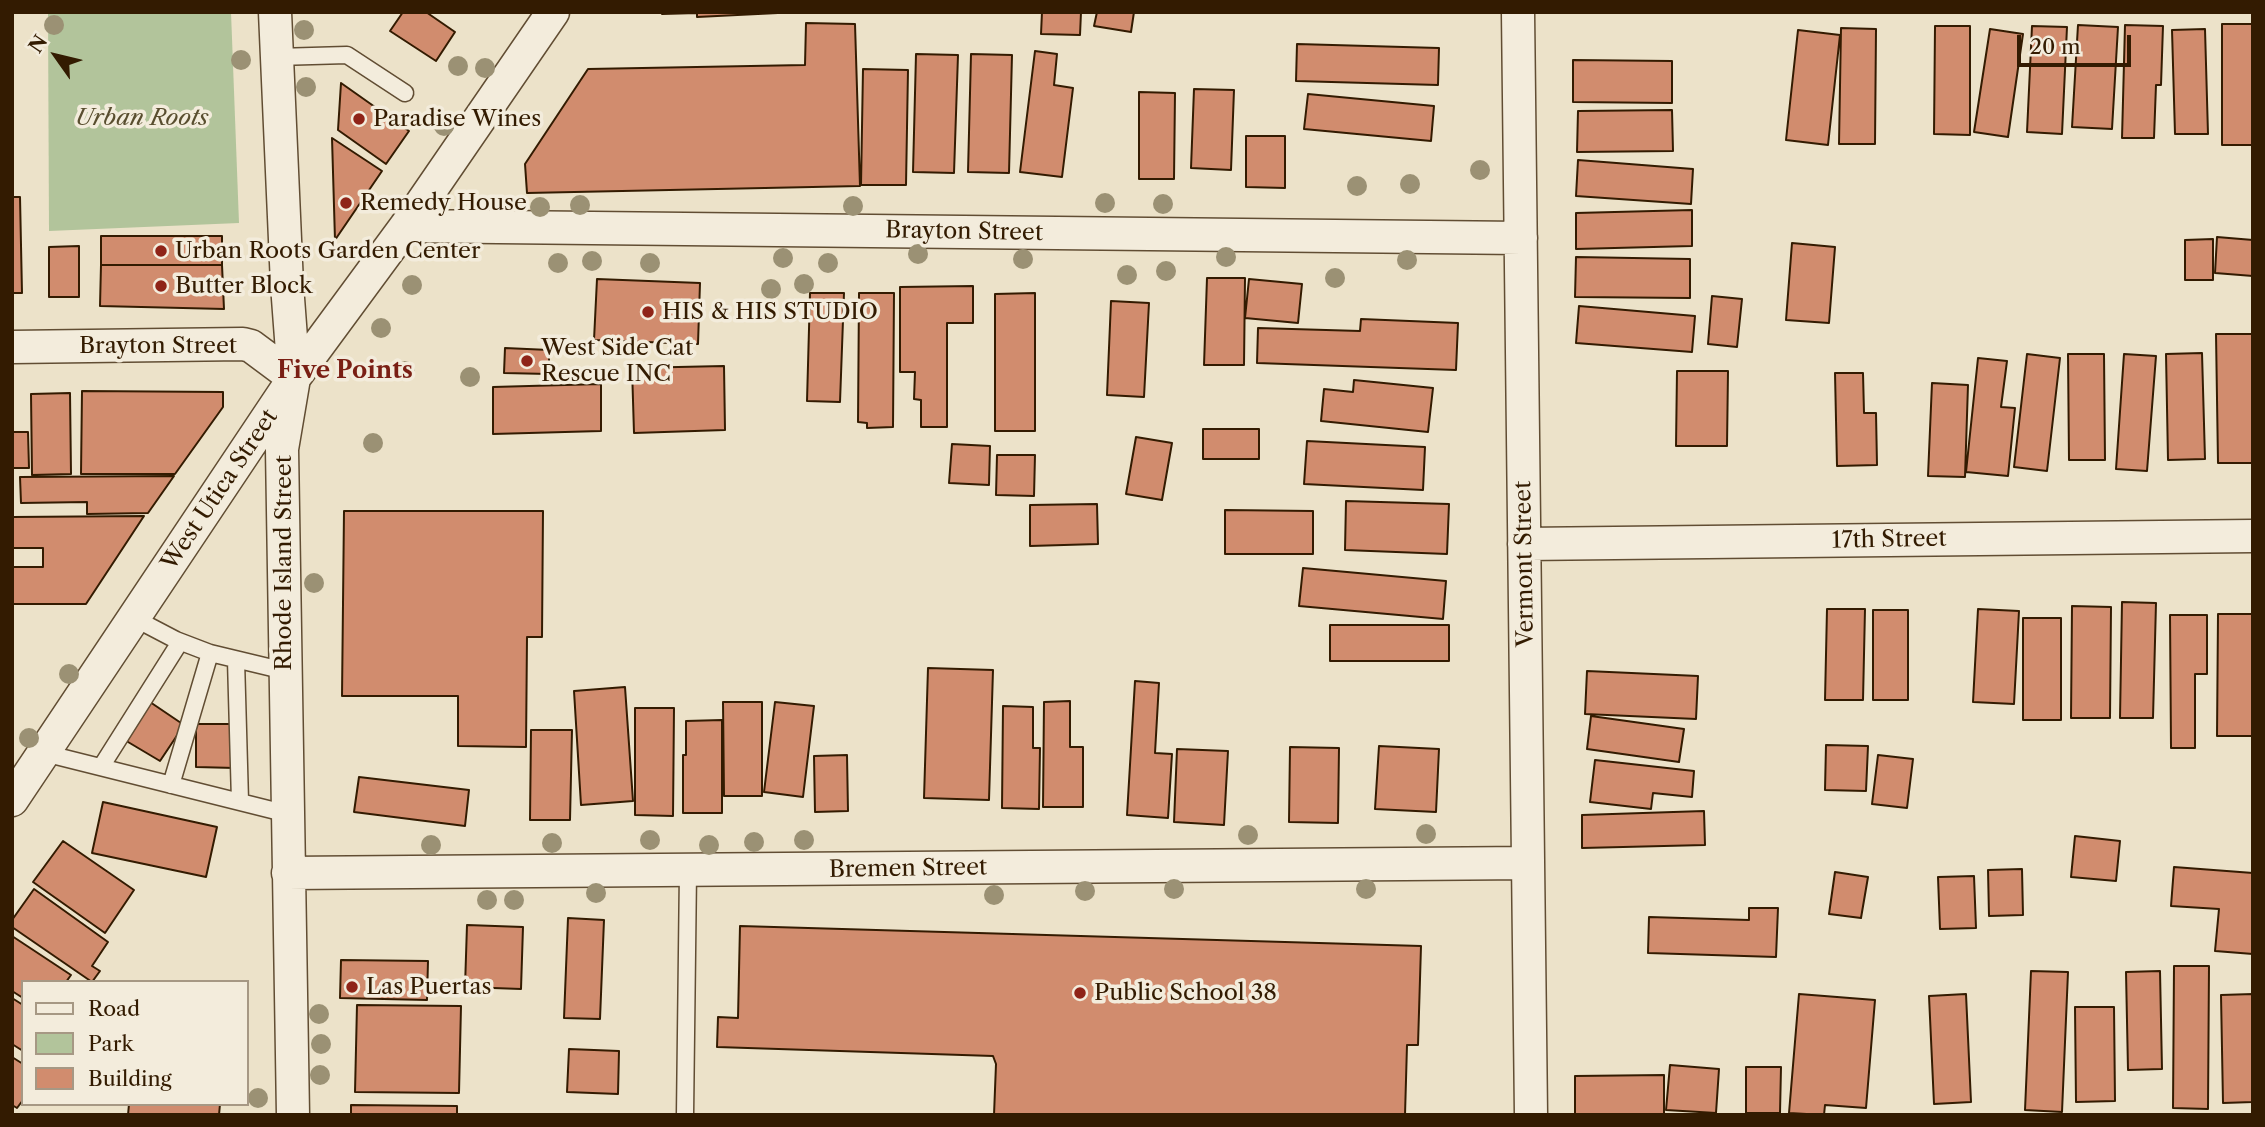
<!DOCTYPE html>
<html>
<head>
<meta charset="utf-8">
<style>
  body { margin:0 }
  #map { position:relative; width:2265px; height:1127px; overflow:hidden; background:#ece2c9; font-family:"Libre Caslon Text",serif }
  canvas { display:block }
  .frame { position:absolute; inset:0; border:14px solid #331b01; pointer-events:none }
  .legend { position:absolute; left:21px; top:980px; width:228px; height:126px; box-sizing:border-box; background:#f3ecdc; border:2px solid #a69884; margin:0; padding:9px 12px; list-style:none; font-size:21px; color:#331b01 }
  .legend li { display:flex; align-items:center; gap:14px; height:35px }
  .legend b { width:35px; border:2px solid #a69884 }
  .north { position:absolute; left:21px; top:21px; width:70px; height:70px; -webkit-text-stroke:5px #f3ecdc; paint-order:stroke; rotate:304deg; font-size:19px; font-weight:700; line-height:28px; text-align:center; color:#331b01 }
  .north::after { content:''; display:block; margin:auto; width:24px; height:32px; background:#331b01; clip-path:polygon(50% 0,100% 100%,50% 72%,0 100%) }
  .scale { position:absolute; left:2017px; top:35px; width:114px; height:32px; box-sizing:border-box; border:4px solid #331b01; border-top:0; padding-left:9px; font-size:21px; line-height:24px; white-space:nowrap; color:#331b01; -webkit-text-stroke:5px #f3ecdc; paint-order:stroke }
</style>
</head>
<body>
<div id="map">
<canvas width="2265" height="1127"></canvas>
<div class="frame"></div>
<ul class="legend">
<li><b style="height:9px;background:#f3ecdc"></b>Road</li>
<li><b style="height:19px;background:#b2c49b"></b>Park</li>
<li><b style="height:19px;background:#d18c6e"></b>Building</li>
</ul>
<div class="north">N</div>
<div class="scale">20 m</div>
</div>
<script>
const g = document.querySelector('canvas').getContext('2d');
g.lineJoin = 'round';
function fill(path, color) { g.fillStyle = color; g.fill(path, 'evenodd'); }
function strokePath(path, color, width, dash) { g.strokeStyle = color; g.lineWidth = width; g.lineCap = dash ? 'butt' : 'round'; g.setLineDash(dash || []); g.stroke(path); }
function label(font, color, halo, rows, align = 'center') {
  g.font = font + ' "Libre Caslon Text",serif'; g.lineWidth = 7; g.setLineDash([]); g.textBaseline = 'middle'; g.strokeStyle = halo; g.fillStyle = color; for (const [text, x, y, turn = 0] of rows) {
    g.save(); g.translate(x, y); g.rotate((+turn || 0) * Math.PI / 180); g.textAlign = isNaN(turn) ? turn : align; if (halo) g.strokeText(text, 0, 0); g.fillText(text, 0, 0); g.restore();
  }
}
fill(new Path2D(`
  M 48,12 L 231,12 L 239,223 L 49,231 Z`), '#b2c49b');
const building = new Path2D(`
  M 403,12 L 426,12 L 455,32 L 436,61 L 390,31 Z
  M 662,12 L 778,12 L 778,13 L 697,17 L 697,13 L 662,14 Z
  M 1042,12 L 1081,12 L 1080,35 L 1041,34 Z
  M 1097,12 L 1134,12 L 1131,32 L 1094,26 Z
  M 806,23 L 855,24 L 860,186 L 527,193 L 525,164 L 588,69 L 805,65 Z
  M 2222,24 L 2253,24 L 2252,145 L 2222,145 Z
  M 2078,25 L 2118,27 L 2112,129 L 2072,127 Z
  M 2125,25 L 2163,26 L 2161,85 L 2156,85 L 2154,138 L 2122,138 Z
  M 1935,26 L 1970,26 L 1970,135 L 1934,134 Z
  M 2032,26 L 2067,27 L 2062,134 L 2027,132 Z
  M 1841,28 L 1876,29 L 1875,144 L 1839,144 Z
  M 1990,29 L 2023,34 L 2008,137 L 1974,132 Z
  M 2205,29 L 2208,134 L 2175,134 L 2172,30 Z
  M 1798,30 L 1840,35 L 1828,145 L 1786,140 Z
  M 1297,44 L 1439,48 L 1438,85 L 1296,81 Z
  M 1035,51 L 1057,54 L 1054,85 L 1073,88 L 1062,177 L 1020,172 Z
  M 916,54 L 958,55 L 954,173 L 913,172 Z
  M 971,54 L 1012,55 L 1009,173 L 968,172 Z
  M 1573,60 L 1672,61 L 1672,103 L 1573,102 Z
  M 863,69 L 908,70 L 906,185 L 861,185 Z
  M 341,83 L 409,131 L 386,164 L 338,130 Z
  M 1194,89 L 1234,90 L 1231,170 L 1191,168 Z
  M 1139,92 L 1175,93 L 1174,179 L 1139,179 Z
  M 1308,94 L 1434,106 L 1431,141 L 1304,129 Z
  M 1672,110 L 1673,151 L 1577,152 L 1578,111 Z
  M 1246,136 L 1285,136 L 1285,188 L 1246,187 Z
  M 332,138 L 382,171 L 335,240 Z
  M 1578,160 L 1693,169 L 1691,204 L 1576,196 Z
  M 12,197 L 20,197 L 22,293 L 12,293 Z
  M 1692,210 L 1692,246 L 1576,249 L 1576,213 Z
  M 101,236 L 222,236 L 222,265 L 101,265 Z
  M 2217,237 L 2253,240 L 2253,276 L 2215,273 Z
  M 2213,239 L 2213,280 L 2185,280 L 2185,240 Z
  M 1792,243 L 1835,247 L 1829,323 L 1786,320 Z
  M 79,246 L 79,297 L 49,297 L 49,247 Z
  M 1576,257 L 1690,259 L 1690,298 L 1575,297 Z
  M 101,265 L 222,265 L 224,309 L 100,306 Z
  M 1207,278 L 1245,278 L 1244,365 L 1204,365 Z
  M 597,279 L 700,283 L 698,344 L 594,340 Z
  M 1249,279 L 1302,284 L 1298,323 L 1245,318 Z
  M 973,286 L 973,323 L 947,323 L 947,427 L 921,427 L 921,400 L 914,399 L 915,372 L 900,372 L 900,287 Z
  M 810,293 L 844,293 L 840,402 L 807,401 Z
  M 859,293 L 894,293 L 893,427 L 867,428 L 867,423 L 858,422 Z
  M 1035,293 L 1035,431 L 995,431 L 995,294 Z
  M 1712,296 L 1742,299 L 1737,347 L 1708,344 Z
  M 1111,301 L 1149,303 L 1144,397 L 1107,395 Z
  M 1579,306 L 1695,316 L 1692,352 L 1576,343 Z
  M 1361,319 L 1458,323 L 1456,370 L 1257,363 L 1258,328 L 1360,331 Z
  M 2216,334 L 2252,334 L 2252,463 L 2218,463 Z
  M 505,348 L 549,350 L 549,374 L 504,373 Z
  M 2202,353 L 2205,459 L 2168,460 L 2166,354 Z
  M 2027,354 L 2060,358 L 2047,471 L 2014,467 Z
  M 2068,354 L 2104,354 L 2105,460 L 2069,460 Z
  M 2124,354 L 2156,356 L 2147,471 L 2116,469 Z
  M 1978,358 L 2007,361 L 2001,407 L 2015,408 L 2008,476 L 1966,472 Z
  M 724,366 L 725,430 L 634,433 L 632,368 Z
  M 1677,371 L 1728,371 L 1727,446 L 1676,446 Z
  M 1835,373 L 1863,373 L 1864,413 L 1876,413 L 1877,465 L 1837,466 Z
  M 1354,380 L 1433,388 L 1428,432 L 1321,421 L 1324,389 L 1353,392 Z
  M 1932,383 L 1968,385 L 1965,477 L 1928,476 Z
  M 601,384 L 601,431 L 493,434 L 493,387 Z
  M 82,391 L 223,392 L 223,407 L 175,474 L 81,474 Z
  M 70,393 L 71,474 L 32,475 L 31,394 Z
  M 1203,429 L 1259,429 L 1259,459 L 1203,459 Z
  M 12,432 L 28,432 L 29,468 L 12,468 Z
  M 1136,437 L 1172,443 L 1162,500 L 1126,494 Z
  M 1307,441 L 1425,447 L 1423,490 L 1304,484 Z
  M 952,444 L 990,446 L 989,485 L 949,483 Z
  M 997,455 L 1035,455 L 1034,496 L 996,495 Z
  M 174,476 L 148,513 L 87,514 L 87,502 L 21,503 L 20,477 Z
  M 1346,501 L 1449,504 L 1447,554 L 1345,550 Z
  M 1097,504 L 1098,544 L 1030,546 L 1030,505 Z
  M 1225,510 L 1313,511 L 1313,554 L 1225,554 Z
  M 344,511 L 543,511 L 542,637 L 527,637 L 526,747 L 458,746 L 458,696 L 342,696 Z
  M 144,516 L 86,604 L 12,604 L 12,567 L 43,567 L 43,548 L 12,548 L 12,517 Z
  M 1303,568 L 1446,581 L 1443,619 L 1299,606 Z
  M 2122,602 L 2156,603 L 2153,718 L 2120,718 Z
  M 2072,606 L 2111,607 L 2110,718 L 2071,718 Z
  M 1827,609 L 1865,609 L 1863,700 L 1825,700 Z
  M 1978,609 L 2019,611 L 2014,704 L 1973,702 Z
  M 1873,610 L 1908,610 L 1908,700 L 1873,700 Z
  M 2218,614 L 2253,614 L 2253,736 L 2217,736 Z
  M 2170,615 L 2207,615 L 2207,674 L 2195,674 L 2195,748 L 2171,748 Z
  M 2023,618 L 2061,618 L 2061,720 L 2023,720 Z
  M 1330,625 L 1449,625 L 1449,661 L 1330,661 Z
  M 928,668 L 993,670 L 989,800 L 924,798 Z
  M 1587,671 L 1698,676 L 1696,719 L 1585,714 Z
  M 1135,681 L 1159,683 L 1155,753 L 1172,754 L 1168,818 L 1127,815 Z
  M 625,687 L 633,801 L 581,805 L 574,691 Z
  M 1070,701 L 1070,747 L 1083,747 L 1083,807 L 1043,807 L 1044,702 Z
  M 150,702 L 184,725 L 160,761 L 123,739 Z
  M 723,702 L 762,702 L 762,796 L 724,796 Z
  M 775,702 L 814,706 L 803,797 L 764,792 Z
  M 1003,706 L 1033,707 L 1033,748 L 1040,748 L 1039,809 L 1002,808 Z
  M 635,708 L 674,708 L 673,816 L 635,815 Z
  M 1591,716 L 1684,729 L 1679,762 L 1587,749 Z
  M 722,720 L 722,813 L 683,813 L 683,755 L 686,755 L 686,721 Z
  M 196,724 L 236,724 L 235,768 L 196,767 Z
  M 531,730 L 572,730 L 570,820 L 530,820 Z
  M 1826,745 L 1868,746 L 1866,791 L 1825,790 Z
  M 1379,746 L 1439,749 L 1436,812 L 1375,809 Z
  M 1290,747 L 1339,748 L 1338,823 L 1289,822 Z
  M 1177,749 L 1228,751 L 1224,825 L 1174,822 Z
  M 847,755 L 848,811 L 815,812 L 814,756 Z
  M 1878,755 L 1913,759 L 1907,808 L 1872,804 Z
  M 1595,760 L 1694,771 L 1692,797 L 1653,793 L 1651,809 L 1590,802 Z
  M 359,777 L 469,790 L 465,826 L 354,812 Z
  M 103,802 L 217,827 L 206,877 L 92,853 Z
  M 1704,811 L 1705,845 L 1582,848 L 1582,815 Z
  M 2075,836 L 2120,841 L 2116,881 L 2071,877 Z
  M 63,841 L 134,890 L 105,933 L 33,882 Z
  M 2174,867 L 2253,873 L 2253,954 L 2215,951 L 2219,909 L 2171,906 Z
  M 2022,869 L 2023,915 L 1989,916 L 1988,870 Z
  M 1835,872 L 1868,877 L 1861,918 L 1829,914 Z
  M 1974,876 L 1976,928 L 1940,929 L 1938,877 Z
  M 34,889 L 108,942 L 92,966 L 100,971 L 92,982 L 12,927 L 12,920 Z
  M 1749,908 L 1778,908 L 1776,957 L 1648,953 L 1649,917 L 1749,920 Z
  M 568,918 L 604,920 L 600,1019 L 564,1018 Z
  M 467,925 L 523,927 L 521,989 L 465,987 Z
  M 740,926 L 1421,946 L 1418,1045 L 1407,1045 L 1405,1115 L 994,1115 L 996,1064 L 993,1056 L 717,1047 L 718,1017 L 738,1018 Z
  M 12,936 L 71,975 L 66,982 L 23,982 L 23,998 L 12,991 Z
  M 341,960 L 428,961 L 427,1000 L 340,998 Z
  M 2174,966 L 2209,966 L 2208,1109 L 2173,1108 Z
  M 2031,971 L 2068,972 L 2062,1112 L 2025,1110 Z
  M 2160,971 L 2162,1069 L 2128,1070 L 2126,972 Z
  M 1799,994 L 1875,1000 L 1866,1108 L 1825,1105 L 1824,1115 L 1789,1113 Z
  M 1966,994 L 1971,1102 L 1934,1104 L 1929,996 Z
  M 2253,994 L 2253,1102 L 2223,1103 L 2221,995 Z
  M 12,998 L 23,1005 L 23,1051 L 12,1044 Z
  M 357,1005 L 461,1006 L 459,1093 L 355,1092 Z
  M 2075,1007 L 2114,1007 L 2115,1101 L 2076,1102 Z
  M 569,1049 L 619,1051 L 618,1094 L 567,1092 Z
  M 12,1057 L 23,1064 L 23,1100 L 17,1108 L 12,1105 Z
  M 1670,1065 L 1719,1069 L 1716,1113 L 1666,1110 Z
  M 1746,1067 L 1781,1067 L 1780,1113 L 1746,1113 Z
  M 1664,1075 L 1664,1115 L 1575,1115 L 1575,1076 Z
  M 129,1104 L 220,1104 L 219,1115 L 128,1115 Z
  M 351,1105 L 457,1106 L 457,1115 L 351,1115 Z`);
fill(building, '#d18c6e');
strokePath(building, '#331b01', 2);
const lane = new Path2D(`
  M 277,57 L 347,55 L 405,93
  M 134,618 L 176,640 L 210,653 L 285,671
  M 236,660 L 240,801
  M 44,753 L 288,814
  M 101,767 L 180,642
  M 171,785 L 210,653
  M 685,1115 L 688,871`);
const street = new Path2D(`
  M 275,12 L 287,285 L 294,378 L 282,449 L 293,1115
  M 1518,12 L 1531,1115
  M 406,226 L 1521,238
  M 12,347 L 243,344 L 251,346 L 294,378
  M 1524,544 L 2253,536
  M 12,800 L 294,378 L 406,226 L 553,12
  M 288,873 L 1528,863`);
strokePath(lane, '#614d33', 19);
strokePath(street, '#614d33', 35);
strokePath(lane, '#f3ecdc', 16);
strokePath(street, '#f3ecdc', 32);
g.fillStyle = '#9b9174';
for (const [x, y] of [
  [54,25],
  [304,30],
  [241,60],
  [458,66],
  [485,68],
  [306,87],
  [444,126],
  [1480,170],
  [1410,184],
  [1357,186],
  [1105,203],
  [1163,204],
  [580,205],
  [853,206],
  [540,207],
  [918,254],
  [1226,257],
  [783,258],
  [1023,259],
  [1407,260],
  [592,261],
  [558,263],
  [650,263],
  [828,263],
  [1166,271],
  [1127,275],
  [1335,278],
  [804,284],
  [412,285],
  [771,289],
  [381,328],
  [405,371],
  [470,377],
  [373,443],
  [314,583],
  [69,674],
  [29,738],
  [1426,834],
  [1248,835],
  [650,840],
  [804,840],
  [754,842],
  [552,843],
  [431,845],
  [709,845],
  [1174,889],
  [1366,889],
  [1085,891],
  [596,893],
  [994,895],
  [487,900],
  [514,900],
  [319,1014],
  [321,1044],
  [320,1075],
  [258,1098]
]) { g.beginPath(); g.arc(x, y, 10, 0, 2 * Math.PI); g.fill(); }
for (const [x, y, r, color] of [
  [359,119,7,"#8f2418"],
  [346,203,7,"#8f2418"],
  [161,251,7,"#8f2418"],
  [161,286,7,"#8f2418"],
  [648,312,7,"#8f2418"],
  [527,361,7,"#8f2418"],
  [352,987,7,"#8f2418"],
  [1080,993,7,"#8f2418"]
]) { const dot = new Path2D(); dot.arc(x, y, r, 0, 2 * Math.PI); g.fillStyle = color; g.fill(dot); strokePath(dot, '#f3ecdc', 2.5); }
label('italic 23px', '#594e2f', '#f3ecdc', [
  ["Urban Roots",142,118]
]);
label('23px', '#331b01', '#f3ecdc', [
  ["Paradise Wines",373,119],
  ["Remedy House",360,203],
  ["Urban Roots Garden Center",175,251],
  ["Butter Block",175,286],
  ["HIS & HIS STUDIO",662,312],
  ["West Side Cat",541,348],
  ["Rescue INC",541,374],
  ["Las Puertas",366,987],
  ["Public School 38",1094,993]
], 'left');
label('23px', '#331b01', '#f3ecdc', [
  ["Brayton Street",964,232,1],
  ["Brayton Street",158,346],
  ["West Utica Street",220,490,-56],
  ["17th Street",1889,540,-1],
  ["Rhode Island Street",284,563,-90],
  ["Vermont Street",1525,564,-91],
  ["Bremen Street",908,869,-1]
]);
label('bold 24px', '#7a1f14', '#f3ecdc', [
  ["Five Points",345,371]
]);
</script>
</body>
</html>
